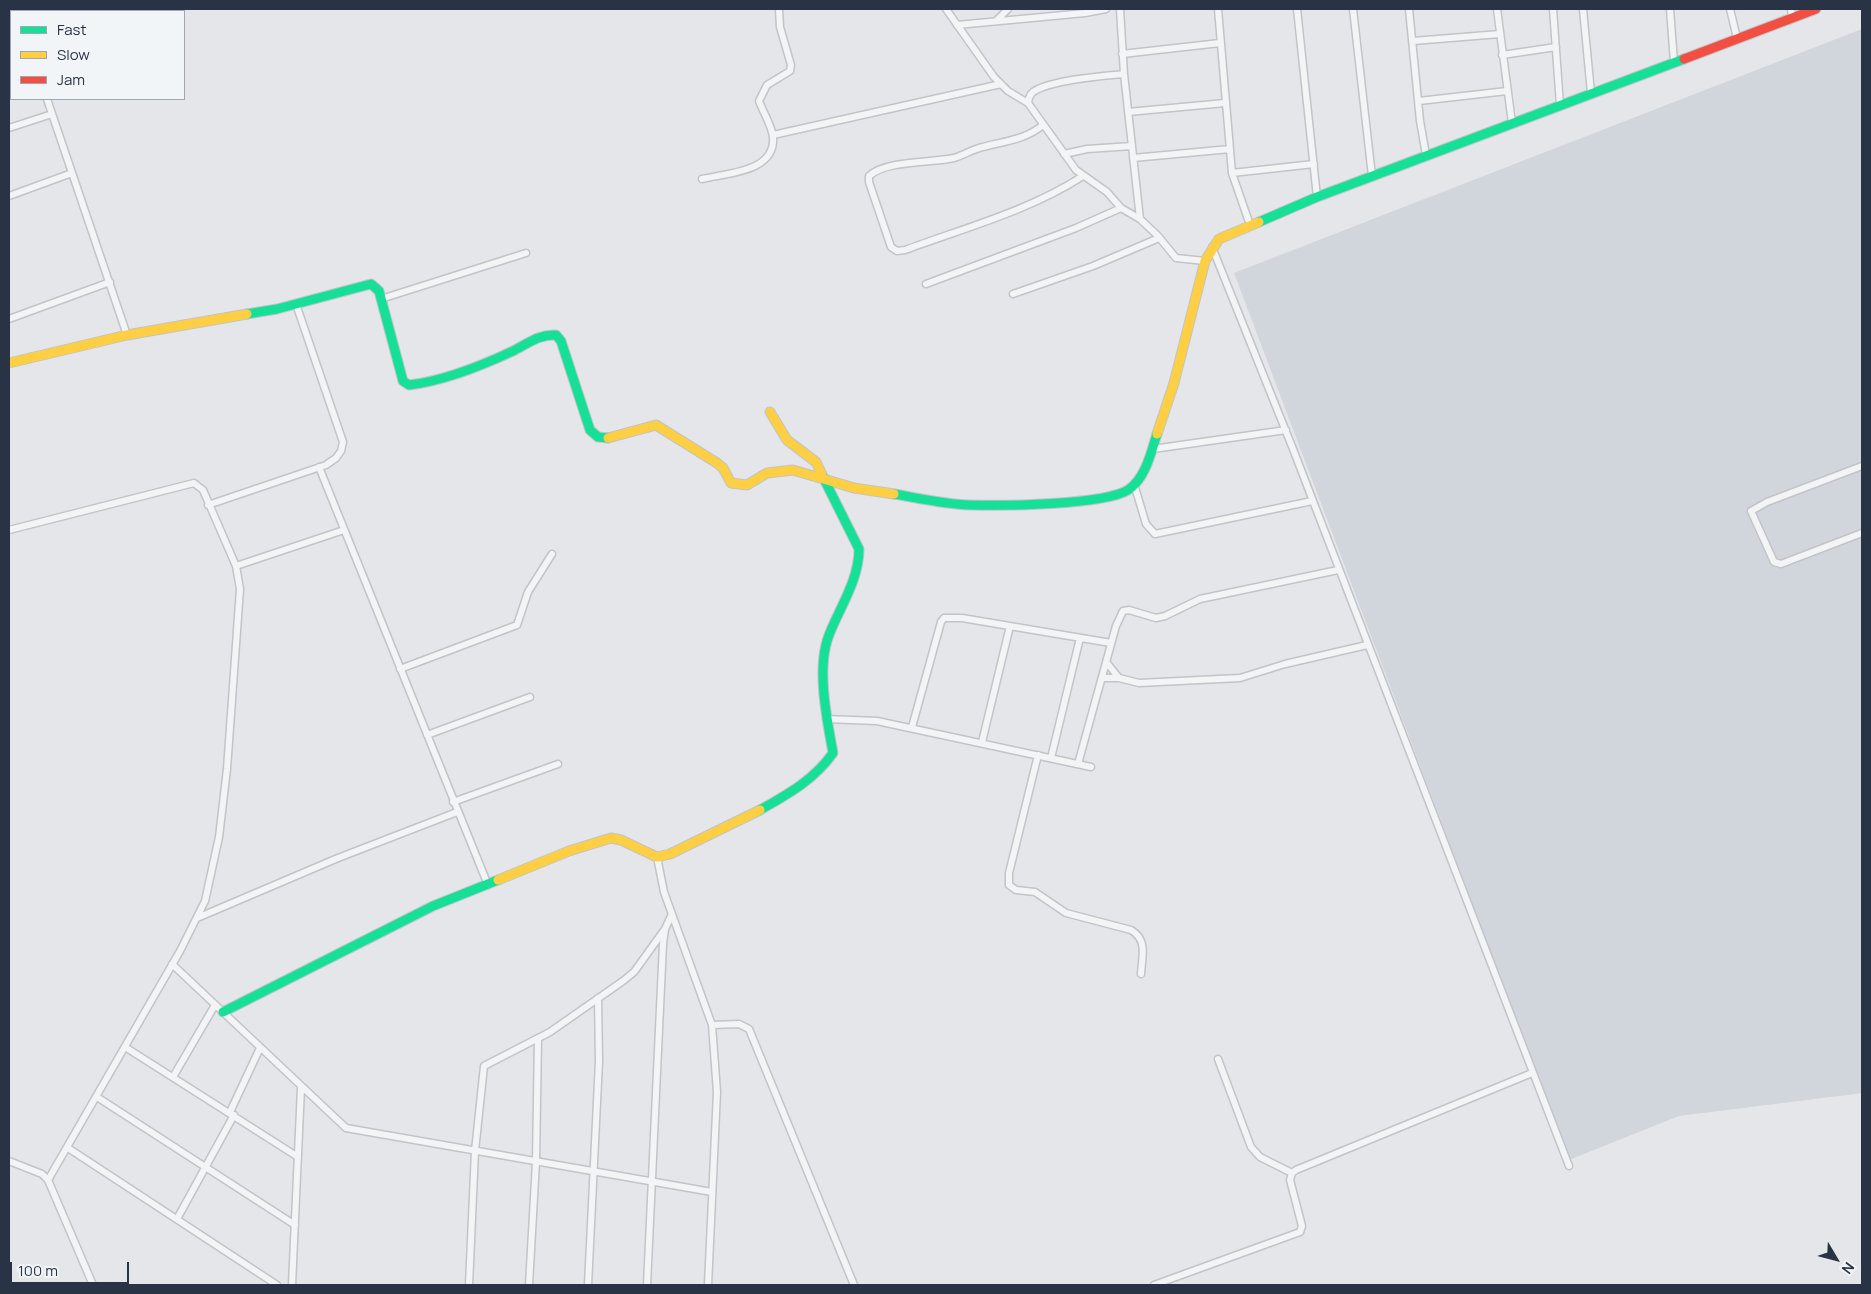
<!DOCTYPE html>
<html>
<head>
<meta charset="utf-8">
<style>
  body { margin:0 }
  #map { position:relative; width:1871px; height:1294px; overflow:hidden; background:#e4e6e9; font-family:Manrope,sans-serif }
  canvas { display:block }
  .frame { position:absolute; inset:0; border:10px solid #283345; pointer-events:none }
  .legend { position:absolute; left:10px; top:10px; width:175px; height:90px; box-sizing:border-box; background:#f2f5f8; border:1px solid #a1a7b0; margin:0; padding:6px 9px; list-style:none; font-size:15px; color:#283345 }
  .legend li { display:flex; align-items:center; gap:10px; height:25px }
  .legend b { width:25px; border:1px solid #a1a7b0 }
  .north { position:absolute; left:1811px; top:1234px; width:50px; height:50px; -webkit-text-stroke:4px #f2f5f8; paint-order:stroke; rotate:127deg; font-size:14px; font-weight:700; line-height:20px; text-align:center; color:#283345 }
  .north::after { content:''; display:block; margin:auto; width:18px; height:22px; background:#283345; clip-path:polygon(50% 0,100% 100%,50% 72%,0 100%) }
  .scale { position:absolute; left:10px; top:1262px; width:119px; height:22px; box-sizing:border-box; border:2px solid #283345; border-top:0; padding-left:6px; font-size:15px; line-height:18px; white-space:nowrap; color:#283345; -webkit-text-stroke:4px #f2f5f8; paint-order:stroke }
</style>
</head>
<body>
<div id="map">
<canvas width="1871" height="1294"></canvas>
<div class="frame"></div>
<ul class="legend">
<li><b style="height:6px;background:#16e098"></b>Fast</li>
<li><b style="height:6px;background:#ffcf43"></b>Slow</li>
<li><b style="height:6px;background:#f24e42"></b>Jam</li>
</ul>
<div class="north">N</div>
<div class="scale">100 m</div>
</div>
<script>
const g = document.querySelector('canvas').getContext('2d');
g.lineJoin = 'round';
function fill(path, color) { g.fillStyle = color; g.fill(path, 'evenodd'); }
function strokePath(path, color, width, dash) { g.strokeStyle = color; g.lineWidth = width; g.lineCap = dash ? 'butt' : 'round'; g.setLineDash(dash || []); g.stroke(path); }
fill(new Path2D(`
  M 1862,29 L 1862,1093 L 1679,1116 L 1569,1160 L 1234,273 Z`), '#d1d6dd');
const street = new Path2D(`
  M 15,9 L 16,11
  M 946,9 L 994,77 L 1008,91 L 1028,103 L 1076,170 L 1107,192 L 1121,208 L 1140,219 L 1158,236 L 1176,258 L 1205,261
  M 1120,9 L 1124,74 L 1140,219
  M 1218,9 L 1232,173 L 1250,225
  M 1297,9 L 1317,197
  M 1353,9 L 1372,176
  M 1409,9 L 1420,121 L 1426,155
  M 1497,9 L 1512,123
  M 1553,9 L 1560,105
  M 1583,9 L 1591,93
  M 1670,9 L 1674,62
  M 1730,9 L 1737,38
  M 1791,9 L 1792,18
  M 996,21 L 1008,9
  M 957,25 L 1085,13 L 1106,9
  M 1413,41 L 1500,34
  M 1122,54 L 1220,43
  M 1502,55 L 1556,47
  M 47,99 L 127,335
  M 1419,101 L 1507,91
  M 1028,103 C 1029,98 1029,95 1033,92 C 1050,80 1102,76 1124,74
  M 1128,112 L 1225,103
  M 1043,125 C 1025,140 1005,141 983,147 C 973,149 964,155 954,158 C 932,163 886,160 869,176 L 869,182 L 891,247 L 897,251 L 905,250 C 964,228 1029,211 1083,176
  M 9,128 L 52,114
  M 773,135 L 1001,84
  M 1064,154 L 1087,149 L 1132,146
  M 1133,158 L 1230,149
  M 1232,173 L 1314,164
  M 702,179 C 727,173 776,172 773,137 C 772,126 763,112 759,101 L 767,85 L 790,71 L 791,65 L 780,27 L 779,9
  M 9,196 L 72,173
  M 1212,247 L 1293,449 L 1569,1166
  M 926,284 L 1076,228 L 1121,208
  M 1013,294 L 1093,266 L 1159,238
  M 381,299 L 526,253
  M 9,319 L 110,282
  M 1153,449 L 1286,430
  M 1862,466 L 1767,502 L 1751,511 L 1774,562 L 1781,564 L 1862,533
  M 319,467 L 488,885
  M 1134,484 L 1146,524 L 1155,534 L 1312,501
  M 208,505 L 326,465 L 336,458 L 341,451 L 343,442 L 296,304
  M 9,530 L 194,483 L 203,490 L 236,566 L 240,589 L 227,769 L 219,837 L 205,901 L 180,951 L 48,1180
  M 236,566 L 344,530
  M 1107,663 L 1119,678
  M 400,669 L 517,625 L 528,592 L 552,554
  M 1103,678 L 1119,678 L 1139,683 L 1240,678 L 1285,664 L 1367,645
  M 826,719 L 877,721 L 1091,767
  M 912,727 L 941,622 L 944,618 L 962,618 L 1111,643
  M 427,735 L 530,697
  M 982,742 L 1010,626
  M 1038,755 L 1009,873 L 1009,885 L 1016,890 L 1035,892 L 1066,913 L 1131,930 C 1148,940 1142,956 1141,974
  M 1051,758 L 1080,638
  M 1078,764 L 1116,626 L 1123,611 L 1129,610 L 1156,618 L 1165,616 L 1200,599 L 1338,570
  M 453,802 L 558,764
  M 657,857 L 664,892 L 712,1025 L 717,1092 L 708,1285
  M 197,918 L 338,858 L 457,812
  M 172,964 L 346,1128 L 712,1192
  M 712,1025 L 739,1024 L 749,1029 L 854,1285
  M 125,1047 L 298,1157
  M 1218,1059 L 1251,1147 L 1260,1157 L 1292,1173
  M 173,1077 L 215,1005
  M 97,1097 L 295,1225
  M 230,1112 L 260,1048
  M 68,1148 L 277,1285
  M 9,1161 L 42,1174 L 48,1180 L 93,1285
  M 177,1219 L 234,1115
  M 292,1285 L 301,1088
  M 469,1285 L 475,1151 L 484,1066 L 550,1032 L 623,981 L 634,972 L 665,929
  M 529,1285 L 536,1162 L 538,1038
  M 588,1285 L 599,1061 L 598,998
  M 647,1285 L 663,944 L 665,929 L 672,914
  M 1154,1285 L 1300,1232 L 1302,1226 L 1290,1180 L 1292,1173 L 1296,1170 L 1532,1073`);
const fast = new Path2D(`
  M 1259,222 L 1317,197 L 1684,59
  M 247,314 L 277,309 L 371,284 L 379,291 L 403,381 L 409,385 C 444,381 481,366 513,351 C 527,344 539,334 556,335 L 561,341 L 590,430 L 598,437 L 608,438
  M 894,494 C 918,498 944,504 969,505 C 1001,506 1104,505 1128,490 C 1146,478 1151,452 1157,434
  M 760,810 C 788,794 814,780 833,753 C 827,719 816,668 829,635 C 840,607 859,580 859,549 L 822,475
  M 223,1012 L 433,906 L 498,880`);
const slow = new Path2D(`
  M 9,363 L 127,335 L 247,314
  M 770,412 L 787,440 L 816,462 L 822,475
  M 1157,434 L 1174,383 L 1205,261 L 1219,239 L 1259,222
  M 608,438 L 656,425 L 717,463 L 723,468 L 731,483 L 747,485 L 767,473 L 793,470 L 854,488 L 894,494
  M 498,880 L 569,851 L 611,838 L 621,840 L 657,857 L 670,854 L 760,810`);
const jam = new Path2D(`
  M 1684,59 L 1816,9`);
strokePath(street, '#c2c4c7', 9);
strokePath(fast, '#c2c4c7', 11);
strokePath(slow, '#c2c4c7', 11);
strokePath(jam, '#c2c4c7', 11);
strokePath(street, '#f3f4f6', 6);
strokePath(fast, '#16e098', 9);
strokePath(slow, '#ffcf43', 9);
strokePath(jam, '#f24e42', 9);
</script>
</body>
</html>
